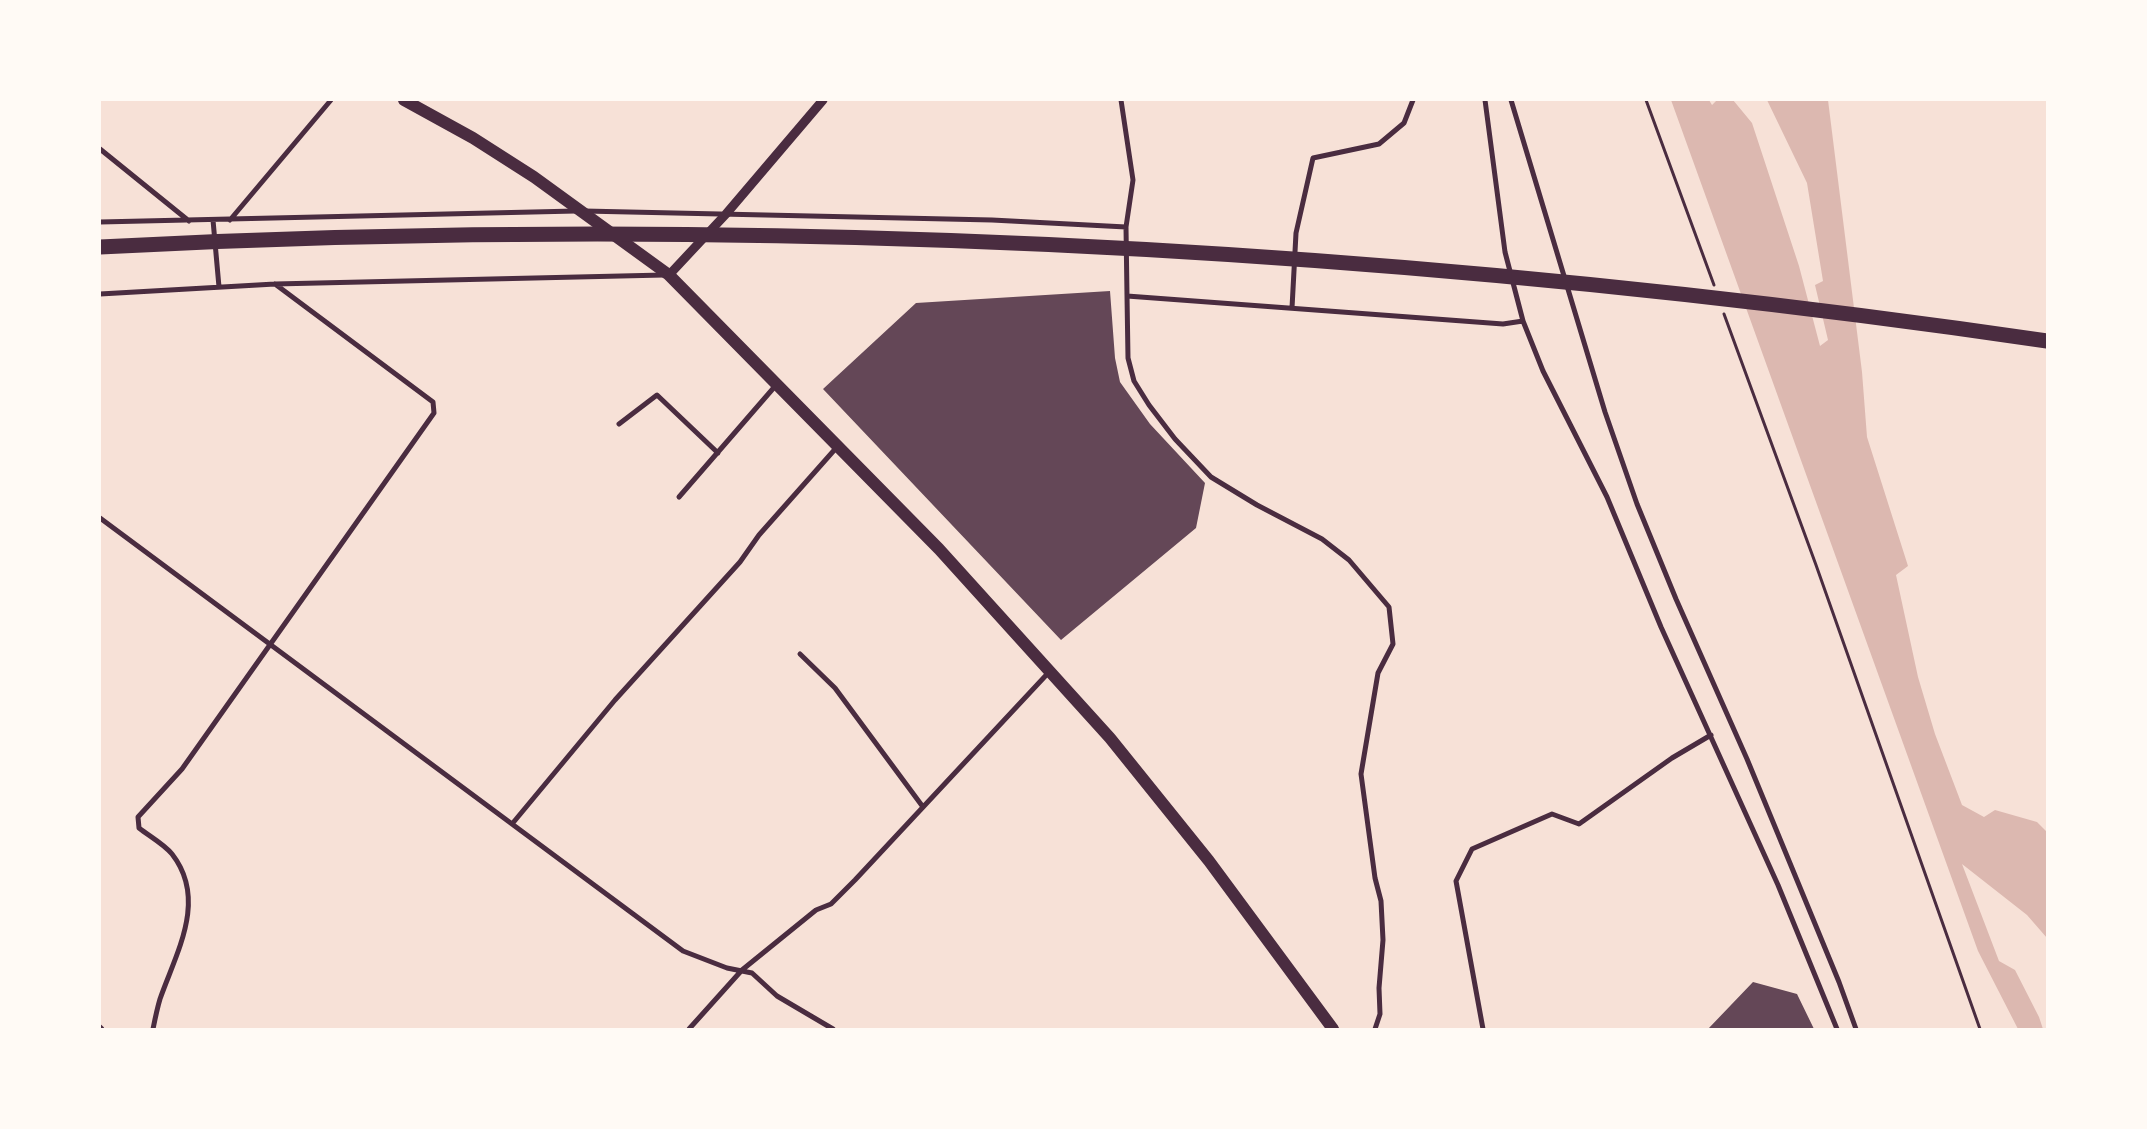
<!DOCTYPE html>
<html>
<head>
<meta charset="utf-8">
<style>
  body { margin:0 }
  #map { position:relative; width:2147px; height:1129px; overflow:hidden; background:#f7e1d7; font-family:"Roboto Condensed",sans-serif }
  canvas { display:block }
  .frame { position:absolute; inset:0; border:101px solid #fffaf5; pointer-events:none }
</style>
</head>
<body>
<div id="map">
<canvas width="2147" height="1129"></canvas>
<div class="frame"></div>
</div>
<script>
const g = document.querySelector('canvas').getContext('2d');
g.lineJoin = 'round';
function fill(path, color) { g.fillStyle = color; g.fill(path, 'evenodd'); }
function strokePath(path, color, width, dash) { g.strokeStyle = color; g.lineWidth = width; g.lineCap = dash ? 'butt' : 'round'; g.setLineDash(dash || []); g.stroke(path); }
fill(new Path2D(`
  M 1671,100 L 1709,100 L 1712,105 L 1717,100 L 1733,100 L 1752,123 L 1799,266 L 1820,346 L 1828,340 L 1815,285 L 1823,281 L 1807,183 L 1767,100 L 1828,100 L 1862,372 L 1867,437 L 1908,566 L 1896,575 L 1918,677 L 1935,734 L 1962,805 L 1984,817 L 1995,810 L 2037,822 L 2047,832 L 2047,938 L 2027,915 L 1962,864 L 1999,961 L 2015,970 L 2039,1017 L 2043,1029 L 2018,1029 L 1978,951 Z`), '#dcb8b0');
fill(new Path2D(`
  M 1110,291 L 1115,358 L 1120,382 L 1150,424 L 1205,483 L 1196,528 L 1061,640 L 823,389 L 916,303 Z
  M 1753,982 L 1797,994 L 1814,1029 L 1708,1029 Z`), '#644757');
strokePath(new Path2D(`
  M 1646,100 L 1714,285
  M 1724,314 L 1816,565 L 1980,1029`), '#4a2c40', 3);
strokePath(new Path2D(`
  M 1121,100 L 1133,180 L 1126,227 L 1127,296 L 1503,324 L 1523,321
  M 1485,100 L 1505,252 L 1523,321 L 1543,371 L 1607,497 L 1661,627 L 1778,885 L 1837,1029
  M 1511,100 L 1605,412 L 1637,504 L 1676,599 L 1747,759 L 1839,982 L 1856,1029
  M 100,149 L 189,221
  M 584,211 L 992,220 L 1126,227
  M 213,220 L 219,287
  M 230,220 L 331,100
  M 100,222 L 576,211
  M 100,294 L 275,284 L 664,275
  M 1127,296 L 1128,358 L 1134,381 L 1149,405 L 1175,439 L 1211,477 L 1257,505 L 1322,539 L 1349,560 L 1389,607 L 1393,644 L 1378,673 L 1361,774 L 1375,878 L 1381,901 L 1383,940 L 1379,988 L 1380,1014 L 1375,1029
  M 1292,308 L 1296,233 L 1313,158 L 1379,144 L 1404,123 L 1413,100
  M 619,424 L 657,395 L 718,453
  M 679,497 L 777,384
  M 100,518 L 683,951 L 727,968 L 752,973 L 777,996 L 833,1029
  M 800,654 L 835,688 L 923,807
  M 512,824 L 615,700 L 740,562 L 759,535 L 837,447
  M 100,1027 L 102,1029
  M 153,1029 C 155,1019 157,1009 160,999 C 176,953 208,900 172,854 C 164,844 149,836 139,828 L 138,817 L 182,769 L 434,413 L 433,402 L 275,284
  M 689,1029 L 742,970 L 816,910 L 831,904 L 855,880 L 1050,671
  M 1483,1029 L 1456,881 L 1472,849 L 1552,814 L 1579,824 L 1672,758 L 1711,735`), '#4a2c40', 5);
strokePath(new Path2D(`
  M 669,275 L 726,214 L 823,100`), '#4a2c40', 9);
strokePath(new Path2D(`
  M 404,100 L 473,138 L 534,177 L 669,275 L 939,549 L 1110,738 L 1209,861 L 1333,1029`), '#4a2c40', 12);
strokePath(new Path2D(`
  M 100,247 C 750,213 1403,247 2047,341`), '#4a2c40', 15);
</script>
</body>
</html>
